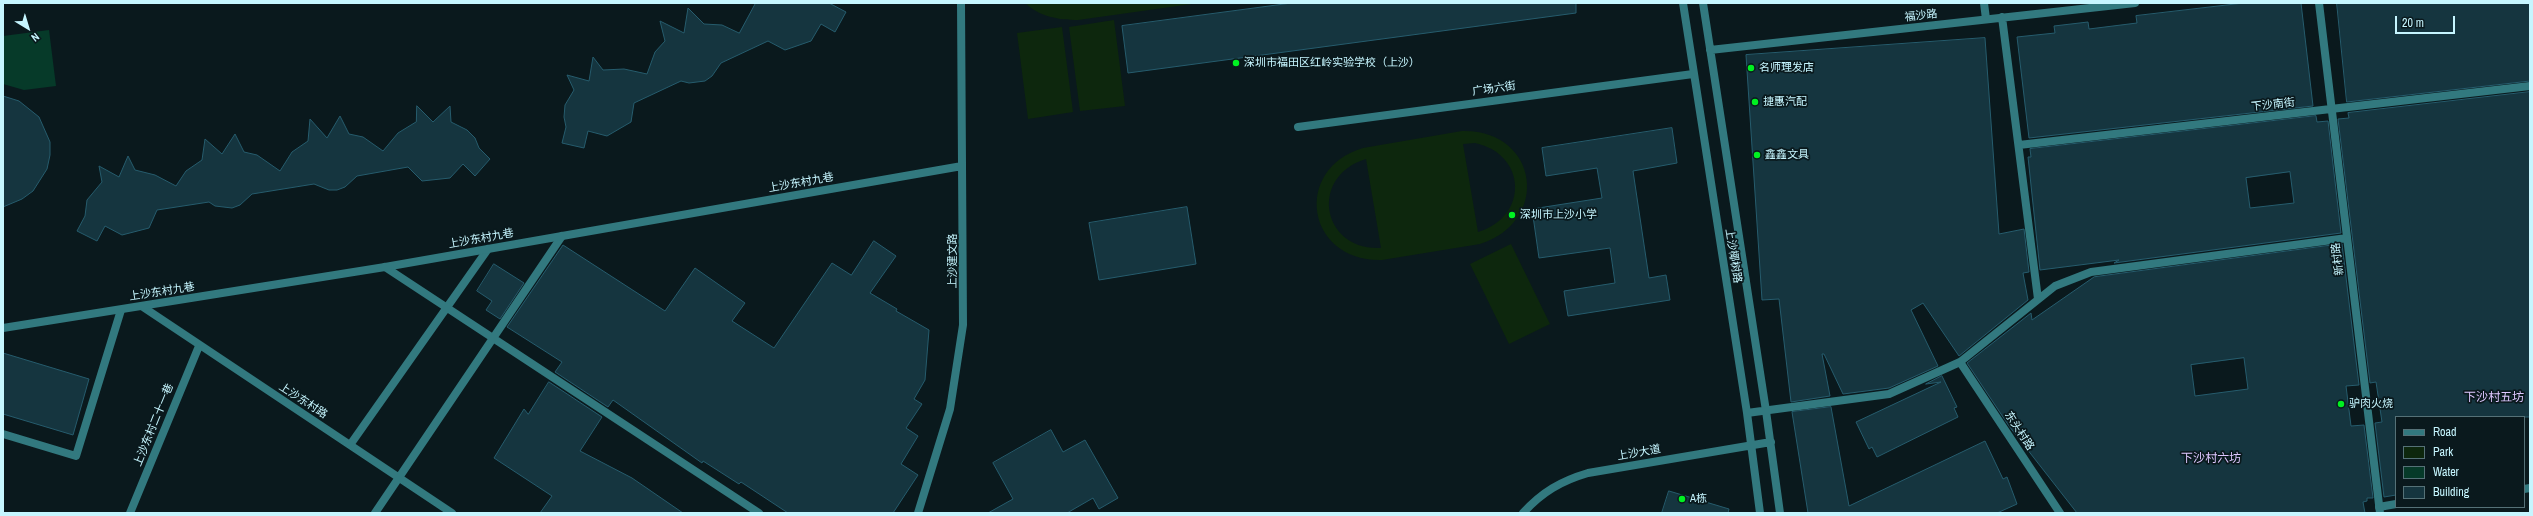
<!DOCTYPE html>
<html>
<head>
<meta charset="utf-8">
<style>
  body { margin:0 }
  #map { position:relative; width:2533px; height:516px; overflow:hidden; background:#0a191d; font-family:"Archivo Narrow",sans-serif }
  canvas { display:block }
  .frame { position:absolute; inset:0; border:4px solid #c6f6ff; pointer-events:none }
  .legend { position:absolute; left:2395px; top:416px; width:130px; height:92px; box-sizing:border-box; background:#0a191d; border:1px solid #557177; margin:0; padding:5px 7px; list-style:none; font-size:12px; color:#c6f6ff }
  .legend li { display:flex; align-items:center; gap:8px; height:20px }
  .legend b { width:20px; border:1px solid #557177 }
  .north { position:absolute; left:8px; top:8px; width:40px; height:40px; -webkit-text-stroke:3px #0a191d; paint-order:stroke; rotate:142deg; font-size:11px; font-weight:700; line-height:16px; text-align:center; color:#c6f6ff }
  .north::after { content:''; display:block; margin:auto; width:14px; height:18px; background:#c6f6ff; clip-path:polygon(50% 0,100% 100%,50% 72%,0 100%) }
  .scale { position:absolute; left:2395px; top:16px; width:60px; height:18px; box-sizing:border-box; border:2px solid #c6f6ff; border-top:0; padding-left:5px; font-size:12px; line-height:14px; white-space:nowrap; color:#c6f6ff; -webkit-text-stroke:3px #0a191d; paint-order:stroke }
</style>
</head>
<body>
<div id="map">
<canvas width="2533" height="516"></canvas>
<div class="frame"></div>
<ul class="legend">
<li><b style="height:5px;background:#32797f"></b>Road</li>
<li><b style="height:11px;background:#0d270d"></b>Park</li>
<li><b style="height:11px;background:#063a29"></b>Water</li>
<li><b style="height:11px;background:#15353f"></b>Building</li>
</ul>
<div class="north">N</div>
<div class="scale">20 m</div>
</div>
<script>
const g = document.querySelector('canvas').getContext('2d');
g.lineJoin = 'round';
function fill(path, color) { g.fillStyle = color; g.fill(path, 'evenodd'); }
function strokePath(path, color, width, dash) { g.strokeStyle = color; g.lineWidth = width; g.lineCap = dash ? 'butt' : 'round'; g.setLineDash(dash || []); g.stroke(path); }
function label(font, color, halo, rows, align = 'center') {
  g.font = font + ' "Archivo Narrow","Noto Sans SC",sans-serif'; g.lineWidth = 3.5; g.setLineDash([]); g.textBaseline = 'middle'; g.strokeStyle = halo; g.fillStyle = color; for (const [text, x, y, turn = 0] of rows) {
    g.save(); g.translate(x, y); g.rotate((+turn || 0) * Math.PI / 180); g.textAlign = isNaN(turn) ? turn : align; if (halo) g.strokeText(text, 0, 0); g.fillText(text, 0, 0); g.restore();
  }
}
fill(new Path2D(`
  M 1025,3 L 1199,3 L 1078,20 C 1059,20 1040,17 1025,3 Z
  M 1114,20 L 1125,106 L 1080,111 L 1069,27 Z
  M 1062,27 L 1073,112 L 1028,119 L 1017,33 Z
  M 1462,131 C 1538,129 1552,221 1480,244 L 1382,260 C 1306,262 1292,169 1363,148 ZM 1475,143 C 1527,154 1529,217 1478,232 L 1463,144 ZM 1366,159 L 1381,248 L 1380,248 C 1321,250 1309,176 1366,159 Z
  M 1511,244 L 1550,324 L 1509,344 L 1470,264 Z`), '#0d270d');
fill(new Path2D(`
  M 49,30 L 56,86 L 24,90 L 3,84 L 3,36 Z`), '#063a29');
const building = new Path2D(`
  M 756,3 L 829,3 L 846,12 L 835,32 L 821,24 L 811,41 L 785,50 L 768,41 L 721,63 L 712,76 L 705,81 L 689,83 L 681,81 L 634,103 L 631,122 L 607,136 L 588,131 L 584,148 L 562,143 L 566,127 L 564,117 L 565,105 L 574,90 L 567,75 L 589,81 L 593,57 L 603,70 L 624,69 L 647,74 L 655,52 L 665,41 L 660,21 L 684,33 L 688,8 L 704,24 L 722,25 L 739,33 Z
  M 1292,3 L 1576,3 L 1576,13 L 1128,73 L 1122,26 Z
  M 2244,3 L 2301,3 L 2313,106 L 2029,138 L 2017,37 L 2055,33 L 2054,26 L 2088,22 L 2089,29 L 2137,23 L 2136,16 Z
  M 2337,3 L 2530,3 L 2530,81 L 2347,102 Z
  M 1985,38 L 1999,234 L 2024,229 L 2029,272 L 2023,273 L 2028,300 L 1959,356 L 1923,303 L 1911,310 L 1938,366 L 1889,388 L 1843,394 L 1824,354 L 1822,354 L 1830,396 L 1791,402 L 1779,299 L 1762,300 L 1746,55 Z
  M 2530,92 L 2530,417 L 2396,417 L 2396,495 L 2384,497 L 2375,423 L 2382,422 L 2376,382 L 2370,383 L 2338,119 L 2349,118 L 2348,113 Z
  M 3,96 L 19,101 L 39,117 L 50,142 L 50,155 L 47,169 L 33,191 L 22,199 L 3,207 Z
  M 417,106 L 433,122 L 450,106 L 451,122 L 467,130 L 475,138 L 479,148 L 490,159 L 475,176 L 463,164 L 450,178 L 422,181 L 408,167 L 357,176 L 345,187 L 337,190 L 329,190 L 314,184 L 252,194 L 240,205 L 232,208 L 215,206 L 209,202 L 157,210 L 149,228 L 122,235 L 105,226 L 97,241 L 77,231 L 85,216 L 87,200 L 102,182 L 99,166 L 119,177 L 128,156 L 135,170 L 155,175 L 176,186 L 186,171 L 202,160 L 205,139 L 222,154 L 235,134 L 244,152 L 257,155 L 280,171 L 292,152 L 308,141 L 310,119 L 327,138 L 340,116 L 349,134 L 363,137 L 383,151 L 398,133 L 416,122 Z
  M 2316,116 L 2317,122 L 2328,121 L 2341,233 L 2114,263 L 2119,260 L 2040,270 L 2028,157 L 2031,157 L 2030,149 ZM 2290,172 L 2294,203 L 2250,208 L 2246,178 Z
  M 1672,128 L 1677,163 L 1633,171 L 1649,278 L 1666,275 L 1670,300 L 1568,316 L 1564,291 L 1615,283 L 1610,248 L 1539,258 L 1532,209 L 1602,198 L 1597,168 L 1546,176 L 1542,148 Z
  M 1187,207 L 1196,264 L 1099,280 L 1089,223 Z
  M 874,241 L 896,256 L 870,293 L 897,309 L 896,311 L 929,330 L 925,380 L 914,399 L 922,404 L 906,428 L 918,436 L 901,464 L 918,475 L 893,513 L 788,513 L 741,482 L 739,484 L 703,461 L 702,463 L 613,400 L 608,407 L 555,372 L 562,362 L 507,327 L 563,245 L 665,311 L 695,268 L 745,303 L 732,321 L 774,348 L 832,263 L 851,275 Z
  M 2342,244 L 2359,385 L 2346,386 L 2351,426 L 2364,425 L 2373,498 L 2367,498 L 2367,501 L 2363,502 L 2365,513 L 2077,513 L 2009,426 L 1967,363 L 2031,313 L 2032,320 L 2094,277 ZM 2244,358 L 2248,389 L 2195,396 L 2191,365 Z
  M 494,264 L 524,283 L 500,319 L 486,310 L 492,301 L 477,291 Z
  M 3,353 L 89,379 L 73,435 L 3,414 Z
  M 1942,376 L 1957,407 L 1954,408 L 1958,417 L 1877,457 L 1872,447 L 1869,449 L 1856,422 L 1941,382 L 1926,384 Z
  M 549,382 L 602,417 L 580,451 L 632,478 L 683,513 L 540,513 L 552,496 L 494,458 L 524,409 L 528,414 Z
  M 1831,407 L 1849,506 L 1985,441 L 2003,479 L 2007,477 L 2017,504 L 1997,513 L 1808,513 L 1792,412 Z
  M 1051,430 L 1063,452 L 1085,440 L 1118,498 L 1099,509 L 1093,498 L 1067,513 L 988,513 L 1013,499 L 993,463 Z
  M 1669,491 L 1729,509 L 1728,513 L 1662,513 Z`);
fill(building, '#15353f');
strokePath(building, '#265c6d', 1);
strokePath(new Path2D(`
  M 1984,3 L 1986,19
  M 385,267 L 759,513
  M 143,307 L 452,513
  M 3,434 L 76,456 L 121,310
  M 350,445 L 488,249
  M 2524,489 L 2530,488
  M 2379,507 L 2396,504
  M 130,513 L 199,346
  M 375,513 L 562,236`), '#32797f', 8);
strokePath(new Path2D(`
  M 1683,3 L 1747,413 L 1760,513
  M 1703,3 L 1766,411 L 1780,513
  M 2319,3 L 2380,513
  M 2002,17 L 2038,299
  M 1710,50 L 2135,3
  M 1298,127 L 1693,74
  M 2019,145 L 2530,86
  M 3,328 L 385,267 L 962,166
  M 1960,362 L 2060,513
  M 1747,413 L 1889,394 L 1960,362 L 2055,286 L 2091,272 L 2347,238
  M 918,513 L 950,409 L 963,325 L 961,3
  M 1523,513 C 1542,492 1561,481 1588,473 L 1771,442`), '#32797f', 8);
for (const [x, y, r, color] of [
  [1236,63,4,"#00f121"],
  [1751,68,4,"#00f121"],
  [1755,102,4,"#00f121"],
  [1757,155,4,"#00f121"],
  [1512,215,4,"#00f121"],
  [2341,404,4,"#00f121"],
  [1682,499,4,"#00f121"]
]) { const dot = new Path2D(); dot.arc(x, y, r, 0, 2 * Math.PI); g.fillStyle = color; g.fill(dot); strokePath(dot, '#0a191d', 1.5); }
label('11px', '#c6f6ff', '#0a191d', [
  ["福沙路",1921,16,-6],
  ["广场六街",1494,89,-8],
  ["下沙南街",2273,105,-6],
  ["上沙东村九巷",801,183,-10],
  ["上沙东村九巷",481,239,-10],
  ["上沙椰树路",1733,256,81],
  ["新村路",2338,259,-97],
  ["上沙建文路",953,261,-90],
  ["上沙东村九巷",162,292,-9],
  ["上沙东村路",303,401,33],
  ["上沙东村二十一巷",154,425,-68],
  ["东头村路",2019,431,57],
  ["上沙大道",1639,453,-10]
]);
label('11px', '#c6f6ff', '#0a191d', [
  ["深圳市福田区红岭实验学校（上沙）",1244,63],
  ["名师理发店",1759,68],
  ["捷惠汽配",1763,102],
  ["鑫鑫文具",1765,155],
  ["深圳市上沙小学",1520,215],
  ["驴肉火烧",2349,404],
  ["A栋",1690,499]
], 'left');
label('12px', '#dec8ff', '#0a191d', [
  ["下沙村五坊",2494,398],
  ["下沙村六坊",2211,459]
]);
</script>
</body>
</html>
